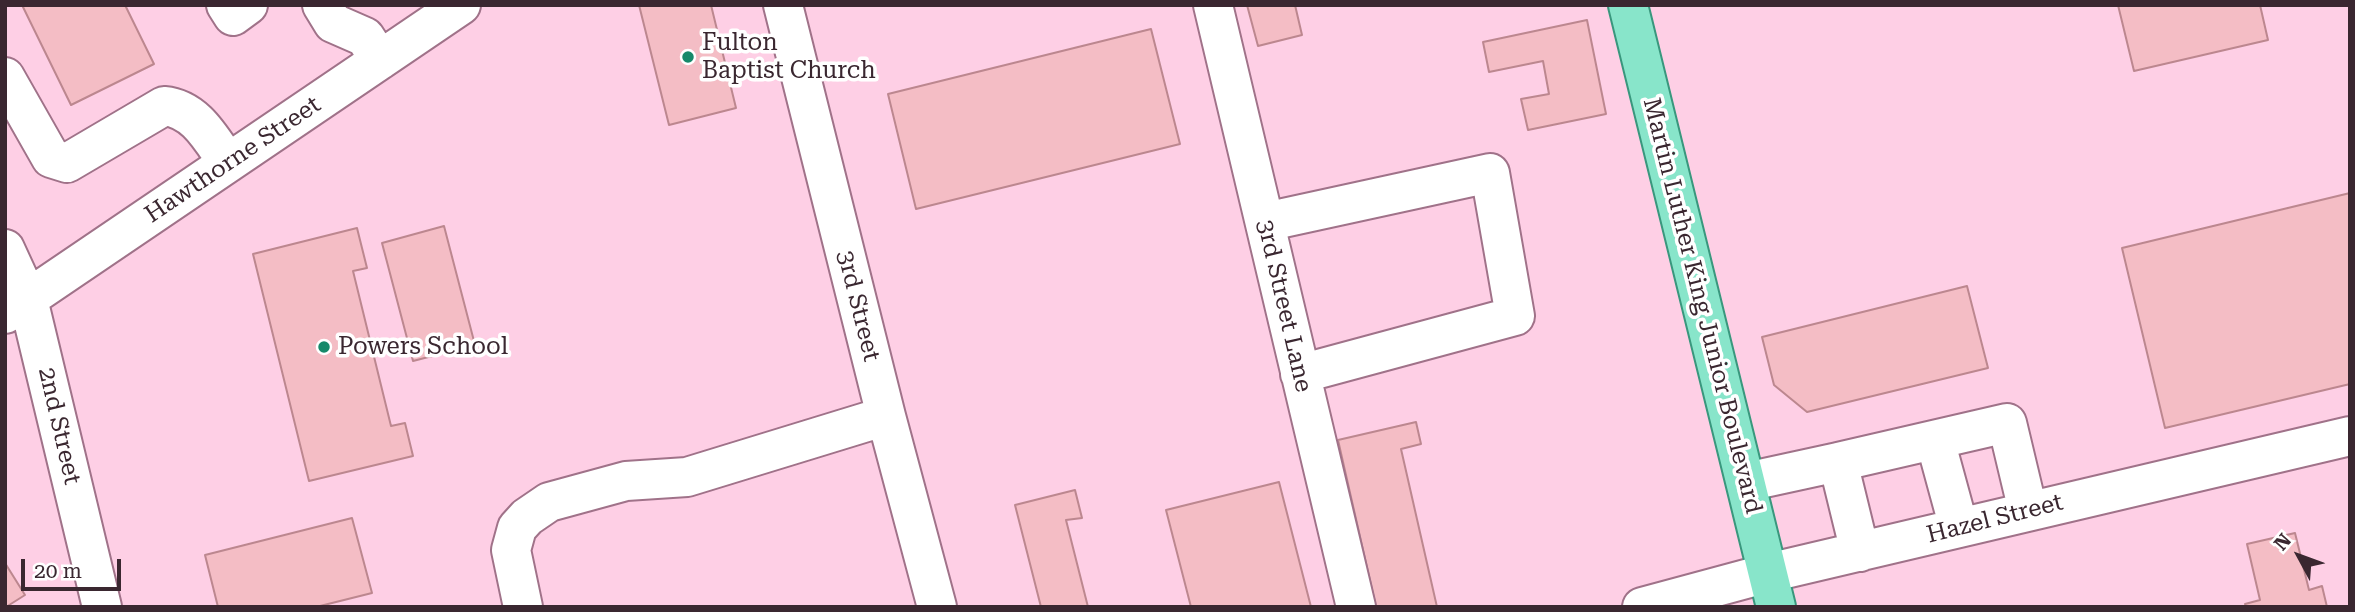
<!DOCTYPE html>
<html>
<head>
<meta charset="utf-8">
<style>
  body { margin:0 }
  #map { position:relative; width:2355px; height:612px; overflow:hidden; background:#fae4ee; font-family:"Roboto Serif",serif }
  canvas { display:block }
  .frame { position:absolute; inset:0; border:7px solid #3a2730; pointer-events:none }
  .north { position:absolute; left:2264px; top:521px; width:70px; height:70px; -webkit-text-stroke:5px #fff; paint-order:stroke; rotate:311deg; font-size:19px; font-weight:700; line-height:28px; text-align:center; color:#3a2730 }
  .north::after { content:''; display:block; margin:auto; width:24px; height:32px; background:#3a2730; clip-path:polygon(50% 0,100% 100%,50% 72%,0 100%) }
  .scale { position:absolute; left:21px; top:559px; width:100px; height:32px; box-sizing:border-box; border:4px solid #3a2730; border-top:0; padding-left:9px; font-size:21px; line-height:24px; white-space:nowrap; color:#3a2730; -webkit-text-stroke:5px #fff; paint-order:stroke }
</style>
</head>
<body>
<div id="map">
<canvas width="2355" height="612"></canvas>
<div class="frame"></div>
<div class="north">N</div>
<div class="scale">20 m</div>
</div>
<script>
const g = document.querySelector('canvas').getContext('2d');
g.lineJoin = 'round';
function fill(path, color) { g.fillStyle = color; g.fill(path, 'evenodd'); }
function strokePath(path, color, width, dash) { g.strokeStyle = color; g.lineWidth = width; g.lineCap = dash ? 'butt' : 'round'; g.setLineDash(dash || []); g.stroke(path); }
function label(font, color, halo, rows, align = 'center') {
  g.font = font + ' "Roboto Serif",serif'; g.lineWidth = 7; g.setLineDash([]); g.textBaseline = 'middle'; g.strokeStyle = halo; g.fillStyle = color; for (const [text, x, y, turn = 0] of rows) {
    g.save(); g.translate(x, y); g.rotate((+turn || 0) * Math.PI / 180); g.textAlign = isNaN(turn) ? turn : align; if (halo) g.strokeText(text, 0, 0); g.fillText(text, 0, 0); g.restore();
  }
}
fill(new Path2D(`
  M 5,5 L 2350,5 L 2350,607 L 5,607 Z`), '#fecfe5');
const building = new Path2D(`
  M 22,5 L 125,5 L 154,64 L 71,105 Z
  M 639,5 L 711,5 L 736,108 L 669,125 Z
  M 1247,5 L 1295,5 L 1302,35 L 1258,46 Z
  M 2118,5 L 2260,5 L 2268,40 L 2134,71 Z
  M 1587,20 L 1606,114 L 1528,130 L 1521,99 L 1549,94 L 1543,61 L 1489,72 L 1483,42 Z
  M 1151,29 L 1180,144 L 916,209 L 888,94 Z
  M 2350,193 L 2350,384 L 2165,428 L 2122,248 Z
  M 444,226 L 475,345 L 413,361 L 382,243 Z
  M 357,228 L 367,268 L 353,271 L 391,426 L 405,423 L 413,456 L 309,481 L 253,254 Z
  M 1967,286 L 1988,368 L 1807,412 L 1774,385 L 1762,337 Z
  M 1416,422 L 1421,444 L 1401,449 L 1437,607 L 1376,607 L 1338,440 Z
  M 1279,482 L 1311,607 L 1191,607 L 1166,510 Z
  M 1075,490 L 1082,518 L 1066,520 L 1088,607 L 1041,607 L 1015,505 Z
  M 352,518 L 372,593 L 316,607 L 218,607 L 205,555 Z
  M 2295,533 L 2309,590 L 2322,586 L 2327,607 L 2246,607 L 2245,604 L 2260,600 L 2247,544 Z
  M 5,563 L 25,595 L 6,607 L 5,607 Z`);
fill(building, '#f4bdc5');
strokePath(building, '#bc878f', 2);
const minor = new Path2D(`
  M 226,5 L 233,16 L 248,5
  M 322,5 L 333,23 L 365,37 L 380,60
  M 783,5 L 886,416 L 937,607
  M 1213,5 L 1356,607
  M 5,77 L 51,158 L 67,163 L 164,106 C 196,109 211,139 228,163
  M 1265,222 L 1490,173 L 1515,316 L 1300,374
  M 5,249 L 28,299 L 102,607
  M 5,314 L 461,5
  M 1935,440 L 1959,528
  M 1838,462 L 2007,423 L 2028,511
  M 1746,482 L 1838,462 L 1860,552
  M 523,607 L 511,550 L 517,528 L 527,517 L 549,502 L 626,481 L 687,477 L 886,416
  M 1642,607 L 1768,573 L 2350,436`);
const major = new Path2D(`
  M 1628,5 L 1776,607`);
strokePath(minor, '#a07289', 42);
strokePath(major, '#39977d', 42);
strokePath(minor, '#fff', 38);
strokePath(major, '#88e5ca', 38);
for (const [x, y, r, color] of [
  [688,57,7,"#16896a"],
  [324,347,7,"#16896a"]
]) { const dot = new Path2D(); dot.arc(x, y, r, 0, 2 * Math.PI); g.fillStyle = color; g.fill(dot); strokePath(dot, '#fff', 2.5); }
label('24px', '#3a2730', '#fff', [
  ["Fulton",702,43],
  ["Baptist Church",702,71],
  ["Powers School",338,347]
], 'left');
label('24px', '#3a2730', '#fff', [
  ["Hawthorne Street",233,160,-34],
  ["3rd Street",858,306,76],
  ["3rd Street Lane",1284,306,77],
  ["Martin Luther King Junior Boulevard",1702,306,76],
  ["2nd Street",59,426,77],
  ["Hazel Street",1995,519,-14]
]);
</script>
</body>
</html>
